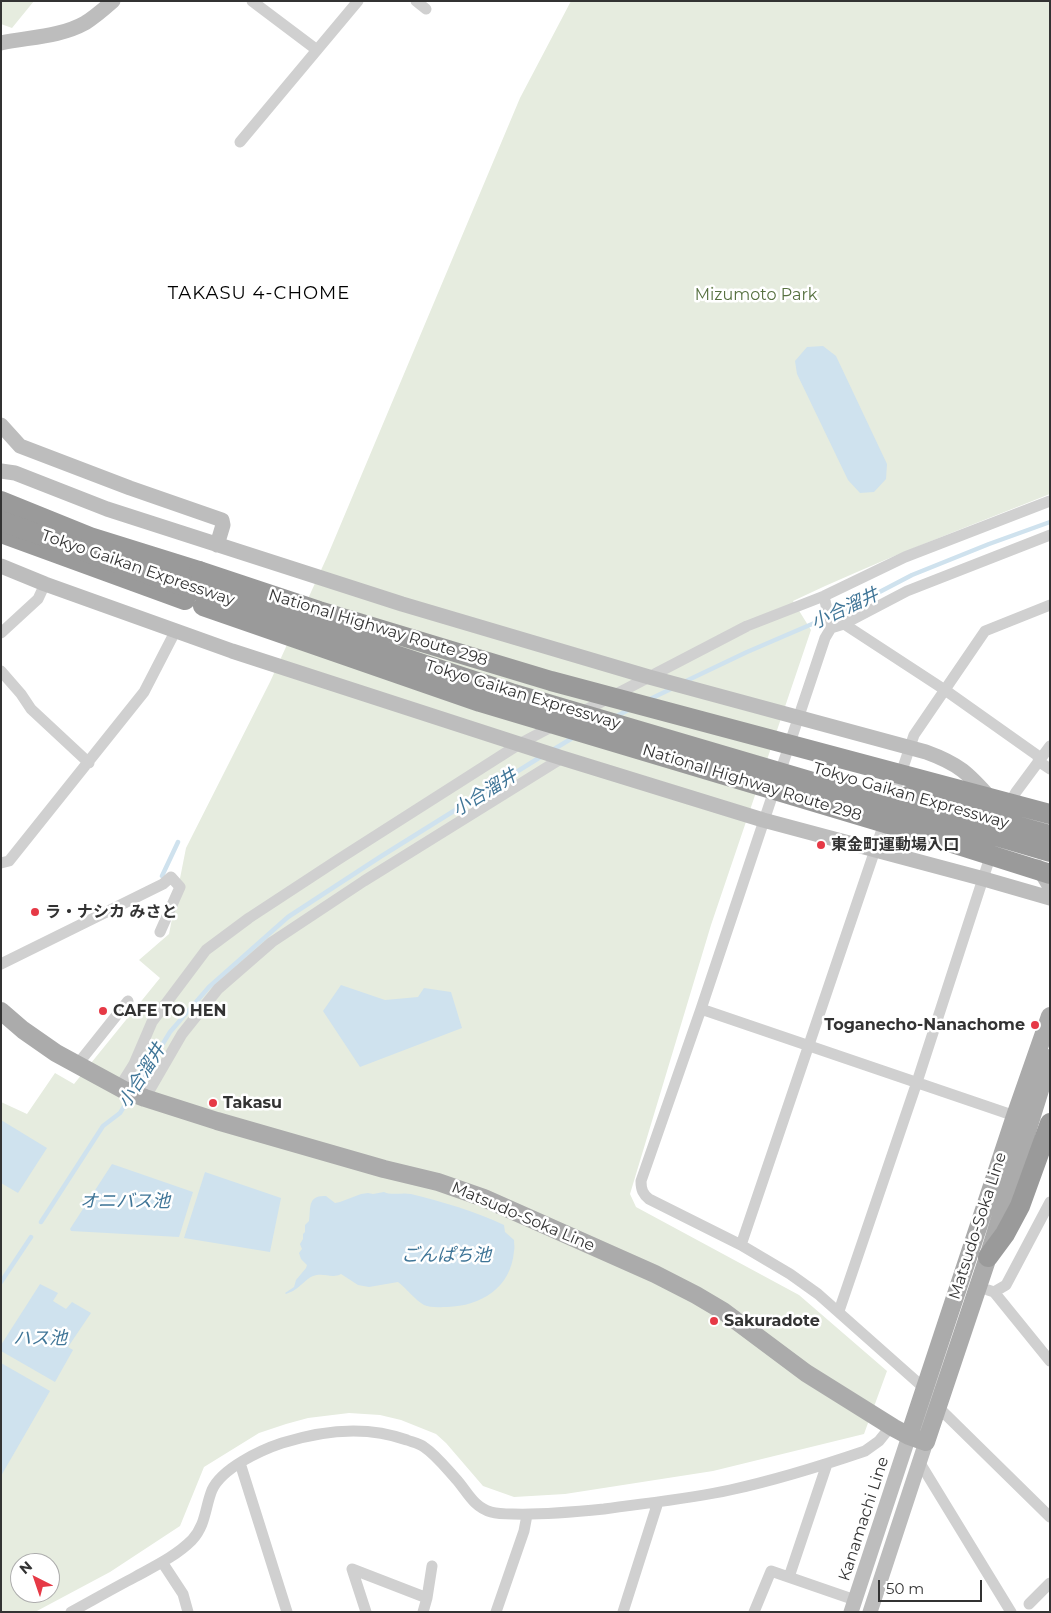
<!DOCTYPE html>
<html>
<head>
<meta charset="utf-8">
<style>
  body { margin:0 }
  #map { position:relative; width:1051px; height:1613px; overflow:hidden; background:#fff; font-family:Montserrat,sans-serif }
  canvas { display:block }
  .frame { position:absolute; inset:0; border:2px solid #333; pointer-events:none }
  .north { position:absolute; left:10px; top:1553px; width:50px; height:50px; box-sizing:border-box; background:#fff; border:1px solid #adadad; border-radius:50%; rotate:319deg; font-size:14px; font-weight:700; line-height:20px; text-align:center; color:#333 }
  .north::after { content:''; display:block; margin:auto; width:18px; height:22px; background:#e63946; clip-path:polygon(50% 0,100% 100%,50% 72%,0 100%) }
  .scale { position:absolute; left:878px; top:1580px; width:104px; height:22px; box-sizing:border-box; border:2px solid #333; border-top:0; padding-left:6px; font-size:15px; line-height:18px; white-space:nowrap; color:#333; -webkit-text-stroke:4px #fff; paint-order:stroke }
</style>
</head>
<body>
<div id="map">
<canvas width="1051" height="1613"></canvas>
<div class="frame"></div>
<div class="north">N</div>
<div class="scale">50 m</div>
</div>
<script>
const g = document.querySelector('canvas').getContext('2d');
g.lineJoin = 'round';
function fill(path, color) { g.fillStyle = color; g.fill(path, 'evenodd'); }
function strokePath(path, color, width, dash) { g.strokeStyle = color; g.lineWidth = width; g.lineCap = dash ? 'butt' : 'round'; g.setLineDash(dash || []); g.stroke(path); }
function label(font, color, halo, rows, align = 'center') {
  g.font = font + ' Montserrat,"Noto Sans JP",sans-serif'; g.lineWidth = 5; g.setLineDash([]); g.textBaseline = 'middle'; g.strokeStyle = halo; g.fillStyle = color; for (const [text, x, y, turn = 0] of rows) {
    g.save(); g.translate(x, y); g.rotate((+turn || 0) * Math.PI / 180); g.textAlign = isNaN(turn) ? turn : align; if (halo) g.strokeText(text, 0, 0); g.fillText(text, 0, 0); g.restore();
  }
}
fill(new Path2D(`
  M 1,1 L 34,1 L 12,28 L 1,24 Z
  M 571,1 L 1050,1 L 1050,494 C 964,528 877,561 793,601 L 811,630 L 711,925 L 630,1194 L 636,1207 L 799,1295 L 887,1371 L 864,1434 L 713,1471 L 565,1494 L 514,1497 L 483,1486 L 446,1443 L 436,1434 L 401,1420 L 380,1415 L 349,1413 L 308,1418 L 286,1424 L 259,1433 L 204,1467 L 180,1526 L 110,1572 L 35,1612 L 1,1612 L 1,1102 L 27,1114 L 55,1073 L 74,1084 L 160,978 L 139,960 L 169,934 L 186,848 L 270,682 L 327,557 L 520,98 ZM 20,1563 L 50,1563 L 50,1593 L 20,1593 Z`), '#e6ecdf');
fill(new Path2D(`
  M 823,346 L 836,356 L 887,464 L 886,479 L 874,492 L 860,493 L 848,480 L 797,374 L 795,361 L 807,347 Z
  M 341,985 L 385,1000 L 418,997 L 424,988 L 451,992 L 462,1028 L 360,1067 L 323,1011 Z
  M 1,1120 L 47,1148 L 18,1193 L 1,1183 Z
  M 112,1164 L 193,1192 L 179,1237 L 71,1231 L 70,1229 Z
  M 205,1172 L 281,1198 L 270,1252 L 184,1238 Z
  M 384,1192 C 392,1196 402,1192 411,1194 C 443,1202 475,1211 504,1225 L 505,1232 L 514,1240 C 514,1244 515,1248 514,1251 C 511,1288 481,1306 447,1307 C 441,1307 430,1308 424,1305 C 415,1300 407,1289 398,1282 L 369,1287 L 358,1285 L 341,1274 C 332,1279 323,1272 313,1276 C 306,1279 300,1287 293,1291 C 291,1292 288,1293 286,1294 L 285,1293 L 294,1287 L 296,1280 L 306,1268 L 307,1265 L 301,1259 L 299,1253 L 302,1249 L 300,1244 L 303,1239 L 303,1234 L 305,1232 L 305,1225 L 309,1221 C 311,1208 307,1195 326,1196 L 335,1203 L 340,1202 L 361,1194 L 368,1193 L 373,1194 Z
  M 40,1284 L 58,1293 L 53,1301 L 66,1309 L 72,1302 L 91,1313 L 68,1347 L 73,1350 L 55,1382 L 1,1351 L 1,1345 Z
  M 1,1363 L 50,1391 L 1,1476 Z`), '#cfe2ee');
strokePath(new Path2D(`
  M 684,682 L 747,652 L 847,609 L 912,575 L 989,544 L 1050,522
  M 648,700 L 673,688
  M 615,717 L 630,709
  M 551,751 L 574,737
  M 162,876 L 178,842
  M 134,1091 L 170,1032 L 209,987 L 288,917 L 380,857 L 542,756
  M 41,1222 L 103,1126 L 120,1113 L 130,1097
  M 1,1282 L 31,1237`), '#cfe2ee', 4.5);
strokePath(new Path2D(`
  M 252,1 L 317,50
  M 416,1 L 426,9
  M 240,142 L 358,1
  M 1050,535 L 907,591 L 844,624 L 831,628 L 825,638 L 701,1009 L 641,1181 C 641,1190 643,1194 649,1199 L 741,1245 L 914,735 L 985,631 L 1050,605
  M 824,596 L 831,628
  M 844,624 L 945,690 L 1041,758
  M 1,633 L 38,599 L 45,584
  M 1,671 L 21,694 L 31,709 L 89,763
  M 580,713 L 747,626 L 824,596 L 905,557 L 1050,501
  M 1038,761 L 1050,769
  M 1008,806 L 1016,792 L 1050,746
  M 1,863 L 9,861 L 144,692 L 176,630
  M 1,964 L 163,884 L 171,877 L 180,887 L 160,932
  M 701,1009 L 1015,1116
  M 77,1065 L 128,1001
  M 119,1088 L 134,1064 L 152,1022 L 206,950 L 249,918 L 339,859 L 521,743 L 557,724
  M 145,1098 L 182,1034 L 218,989 L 272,942 L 364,881 L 562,758
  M 741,1245 L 790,1274 L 818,1294 L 924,1388
  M 988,1290 L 994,1292 L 1050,1361
  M 994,1292 L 1006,1285 L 1050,1202
  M 839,1311 L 917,1082 L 992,851
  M 938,1407 L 1050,1517
  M 240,1463 L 287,1612
  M 920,1463 L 1011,1612
  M 162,1562 L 183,1594 L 188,1612
  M 789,1577 L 827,1464
  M 1029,1604 L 1050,1583
  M 71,1612 C 93,1600 114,1588 135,1577 C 155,1566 176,1556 192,1540 C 206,1525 205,1507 212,1490 C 222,1468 261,1450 282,1443 C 323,1430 366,1425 407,1440 C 412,1442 419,1443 424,1447 C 436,1455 446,1468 456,1479 C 467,1491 473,1507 491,1512 C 498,1514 506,1514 513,1514 C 544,1515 574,1512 604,1509 C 646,1503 689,1499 730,1490 C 776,1480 821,1466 865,1451 L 879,1441 L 891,1426
  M 366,1612 L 352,1569 L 427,1598
  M 423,1612 L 427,1598 L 432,1566
  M 496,1612 L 524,1531 L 527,1515
  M 623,1612 L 658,1502
  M 754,1612 L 771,1571 L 855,1600`), '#d0d0d0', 11);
strokePath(new Path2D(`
  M 1,43 C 29,37 60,37 85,23 C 95,17 104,9 113,1
  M 1,425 L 20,446 L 130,488 L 222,520 L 223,525 L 217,545
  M 1,471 L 15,473 L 107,509 L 402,604 L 649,677 L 926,752 C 959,764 968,773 991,799
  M 1,566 L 45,584 L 232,651 L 562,758 L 763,820 L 984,879 L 1050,898
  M 1038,867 L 1050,887
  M 851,1612 L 909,1436
  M 870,1612 L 926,1442`), '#bdbdbd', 15);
strokePath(new Path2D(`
  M 1,1011 L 23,1030 L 56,1053 L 124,1090 L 145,1098 L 217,1121 L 384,1169 L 438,1182 L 484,1198 L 655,1274 L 696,1295 L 723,1311 L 806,1373 L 894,1428 L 909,1436 L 926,1442 L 988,1257 L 1050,1058
  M 909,1436 L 1015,1116 L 1050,1016`), '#ababab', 18);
strokePath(new Path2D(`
  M 1,501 L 90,537 L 199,571
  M 1,533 L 185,600
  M 988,1257 L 1005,1234 L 1020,1206 L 1050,1123`), '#9a9a9a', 20);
strokePath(new Path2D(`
  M 1,521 L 157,577 L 511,693 L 1050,852
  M 199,571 L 319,611 L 551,681 L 1050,814
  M 203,606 L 480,702 L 955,844 L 1050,874
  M 908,796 L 1050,835`), '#9a9a9a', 20);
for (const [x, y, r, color] of [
  [821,845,5,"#e63946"],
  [35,912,5,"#e63946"],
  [103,1011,5,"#e63946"],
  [1035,1025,5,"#e63946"],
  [213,1103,5,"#e63946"],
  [714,1321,5,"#e63946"]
]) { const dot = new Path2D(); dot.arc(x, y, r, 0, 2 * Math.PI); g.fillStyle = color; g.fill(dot); strokePath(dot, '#fff', 2); }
label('16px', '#56703f', '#fff', [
  ["Mizumoto Park",756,295]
]);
label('16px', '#333', '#fff', [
  ["Tokyo Gaikan Expressway",138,568,19],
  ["National Highway Route 298",378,628,17],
  ["Tokyo Gaikan Expressway",523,695,17],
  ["National Highway Route 298",752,783,17],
  ["Tokyo Gaikan Expressway",911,796,16],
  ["Matsudo-Soka Line",523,1217,23],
  ["Matsudo-Soka Line",978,1226,-72],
  ["Kanamachi Line",864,1519,-72]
]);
label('bold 16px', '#333', '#fff', [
  ["東金町運動場入口",831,845],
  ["ラ・ナシカ みさと",45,912],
  ["CAFE TO HEN",113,1011],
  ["Toganecho-Nanachome",1025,1025,"right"],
  ["Takasu",223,1103],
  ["Sakuradote",724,1321]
], 'left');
g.letterSpacing = '1px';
label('18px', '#000', '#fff', [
  ["TAKASU 4-CHOME",259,294]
]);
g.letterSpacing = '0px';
label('italic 18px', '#3f7597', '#fff', [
  ["小合溜井",845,609,-25],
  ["小合溜井",485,793,-32],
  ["小合溜井",142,1076,-58],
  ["オニバス池",125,1202],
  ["ごんぱち池",446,1256],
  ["ハス池",40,1339]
]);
</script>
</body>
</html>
